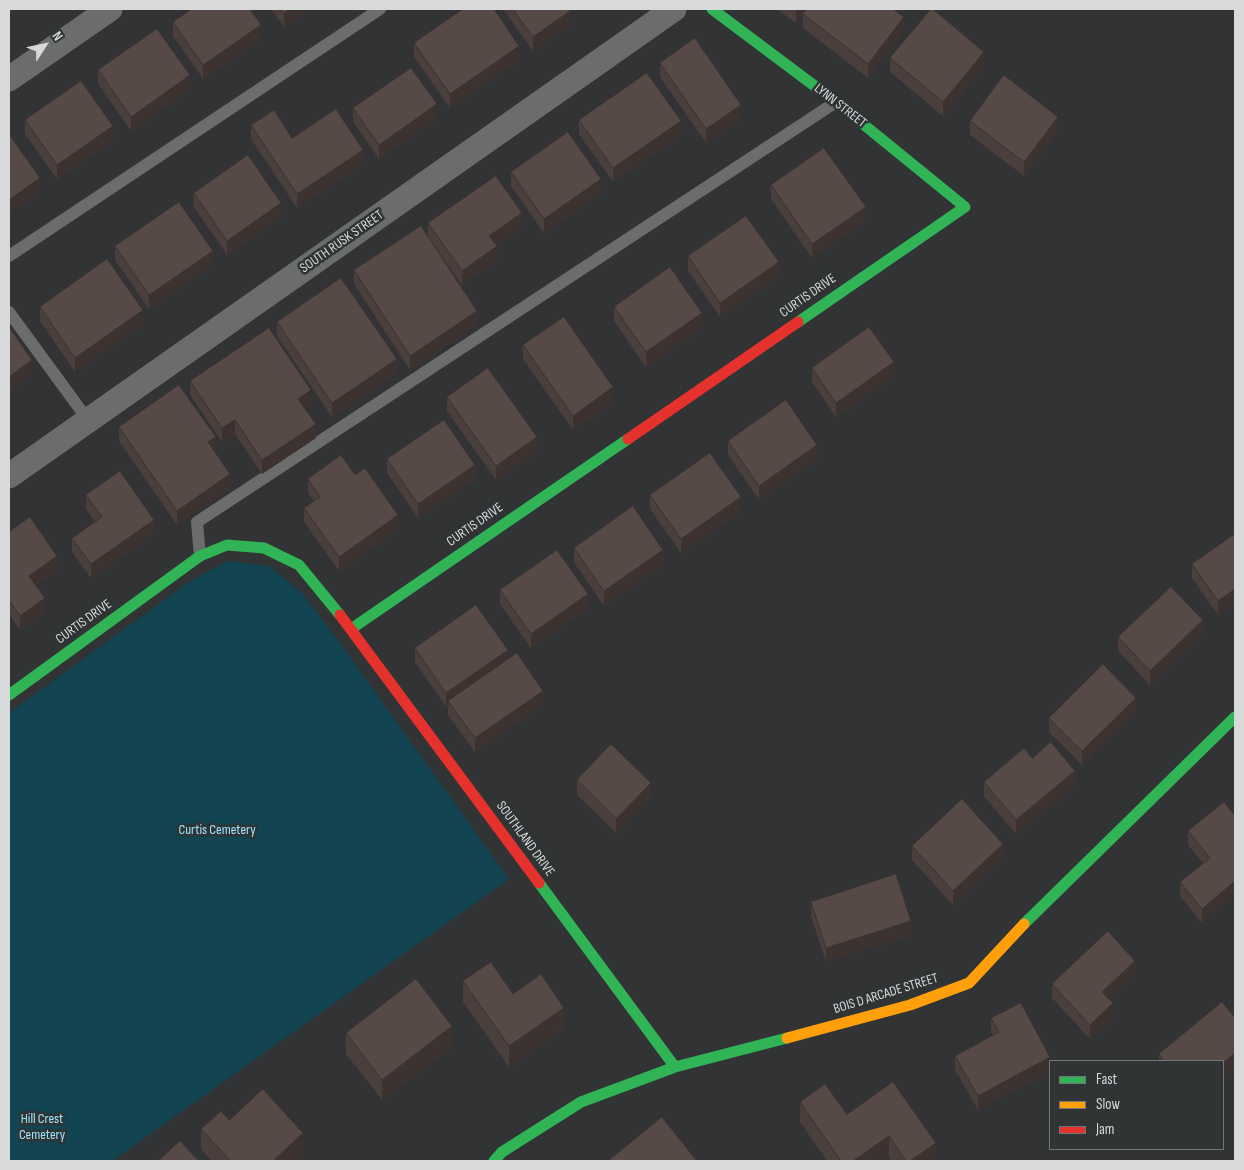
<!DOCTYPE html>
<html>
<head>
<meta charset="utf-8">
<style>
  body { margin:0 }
  #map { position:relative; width:1244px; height:1170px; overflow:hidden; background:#313334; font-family:"Sofia Sans Condensed",sans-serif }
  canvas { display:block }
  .frame { position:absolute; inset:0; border:10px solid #d7d9da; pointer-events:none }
  .legend { position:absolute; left:1049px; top:1060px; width:175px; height:90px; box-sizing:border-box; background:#303435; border:1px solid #737677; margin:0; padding:6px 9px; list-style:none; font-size:15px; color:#d7d9da }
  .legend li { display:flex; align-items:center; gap:10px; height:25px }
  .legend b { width:25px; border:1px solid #737677 }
  .north { position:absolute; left:20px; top:20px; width:50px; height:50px; -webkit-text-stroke:4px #303435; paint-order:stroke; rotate:55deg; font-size:14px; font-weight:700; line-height:20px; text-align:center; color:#d7d9da }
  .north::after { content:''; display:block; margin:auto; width:18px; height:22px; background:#d7d9da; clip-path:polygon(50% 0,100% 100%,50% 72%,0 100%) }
</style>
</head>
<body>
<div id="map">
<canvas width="1244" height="1170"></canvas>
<div class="frame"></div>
<ul class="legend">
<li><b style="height:6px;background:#30b455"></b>Fast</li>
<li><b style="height:6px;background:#ff9f0a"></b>Slow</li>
<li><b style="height:6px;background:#e5322d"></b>Jam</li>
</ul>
<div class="north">N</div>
</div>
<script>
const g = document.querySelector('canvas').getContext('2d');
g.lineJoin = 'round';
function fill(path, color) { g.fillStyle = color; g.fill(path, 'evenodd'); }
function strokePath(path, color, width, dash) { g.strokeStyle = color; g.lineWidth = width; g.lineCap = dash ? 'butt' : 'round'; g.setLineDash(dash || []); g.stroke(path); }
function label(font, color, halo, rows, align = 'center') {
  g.font = font + ' "Sofia Sans Condensed",sans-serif'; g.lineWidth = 5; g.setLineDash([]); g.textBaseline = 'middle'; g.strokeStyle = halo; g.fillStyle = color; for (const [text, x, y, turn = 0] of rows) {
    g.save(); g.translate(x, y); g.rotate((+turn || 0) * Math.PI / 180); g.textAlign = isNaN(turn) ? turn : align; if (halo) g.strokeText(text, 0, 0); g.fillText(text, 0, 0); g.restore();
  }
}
fill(new Path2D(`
  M 228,561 L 269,566 L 302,593 L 338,640 L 509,879 L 112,1161 L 9,1161 L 9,713 L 189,582 Z`), '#134451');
strokePath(new Path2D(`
  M 9,256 L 380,9
  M 9,312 L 88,420
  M 200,556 L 197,522 L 836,102`), '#6b6c6c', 12);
strokePath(new Path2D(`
  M 9,79 L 110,9
  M 9,476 L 674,9`), '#6b6c6c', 25);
strokePath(new Path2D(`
  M 712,9 L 836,102 L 965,207 L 798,322
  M 351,629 L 628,439
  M 9,695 L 200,556 L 227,545 L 264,548 L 299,565 L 340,615
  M 539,883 L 675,1067
  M 1024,924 L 1235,717
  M 494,1161 L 502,1152 L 581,1102 L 675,1067 L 787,1038`), '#30b455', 11);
strokePath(new Path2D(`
  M 787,1038 L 910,1005 L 969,983 L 1024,924`), '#ff9f0a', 11);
strokePath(new Path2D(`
  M 628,439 L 798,322
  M 340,615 L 539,883`), '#e5322d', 11);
fill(new Path2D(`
  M 271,9 L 309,9 L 284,27 Z
  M 503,9 L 569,9 L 570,25 L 533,51 Z
  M 777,9 L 893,9 L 904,31 L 868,78 L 803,28 L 803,14 L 796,23 Z
  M 173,22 L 261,39 L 203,79 L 173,36 Z
  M 414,43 L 519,60 L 450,108 L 414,57 Z
  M 890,58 L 984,66 L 943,116 L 890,72 Z
  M 660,63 L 741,119 L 706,143 L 660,77 Z
  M 98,70 L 190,89 L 131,131 L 98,84 Z
  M 353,108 L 437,118 L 379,159 L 353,122 Z
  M 25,120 L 113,140 L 57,179 L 25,134 Z
  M 579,120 L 681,135 L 613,182 L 579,134 Z
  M 970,121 L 1058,131 L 1024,176 L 970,135 Z
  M 251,125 L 292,138 L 363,164 L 297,208 L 251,139 Z
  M 511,172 L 601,193 L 544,233 L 511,186 Z
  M 771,185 L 866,221 L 812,258 L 771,199 Z
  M 194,193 L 281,217 L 227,255 L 194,207 Z
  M 428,223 L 522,227 L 496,245 L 497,260 L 462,285 L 428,237 Z
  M 115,246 L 213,265 L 149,309 L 115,260 Z
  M 688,256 L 779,276 L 720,317 L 688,271 Z
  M 354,270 L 477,325 L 410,370 L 354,284 Z
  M 40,307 L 143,324 L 75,372 L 40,321 Z
  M 614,307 L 702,327 L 646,367 L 614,321 Z
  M 277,322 L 397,373 L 332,417 L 277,336 Z
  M 523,345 L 613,402 L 573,430 L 523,359 Z
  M 812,368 L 894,376 L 836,417 L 812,382 Z
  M 190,381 L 311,404 L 305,408 L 316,438 L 262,474 L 235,434 L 222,442 L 190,395 Z
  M 447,397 L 537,451 L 496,480 L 447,411 Z
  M 119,427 L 216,451 L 214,452 L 230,489 L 177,525 L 119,441 Z
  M 728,441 L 817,459 L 759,500 L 728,455 Z
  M 387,459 L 475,479 L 418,518 L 387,473 Z
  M 355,475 L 398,529 L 339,571 L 304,522 L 304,508 L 314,501 L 308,493 L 308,479 Z
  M 86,495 L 154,534 L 91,578 L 72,552 L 72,538 L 95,522 L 86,509 Z
  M 650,495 L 741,511 L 681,553 L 650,509 Z
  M 9,532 L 57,570 L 36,585 L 45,612 L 20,630 L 9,614 Z
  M 1235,534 L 1235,603 L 1218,615 L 1192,578 L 1192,564 Z
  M 574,548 L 663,564 L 604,606 L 574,562 Z
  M 500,590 L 588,608 L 531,648 L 500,604 Z
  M 1203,634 L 1150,685 L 1118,651 L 1118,637 Z
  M 415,648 L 508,659 L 543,705 L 475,752 L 448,715 L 448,705 L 446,707 L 415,662 Z
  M 1136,712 L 1082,765 L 1049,732 L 1049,718 Z
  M 1032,758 L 1075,785 L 1016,834 L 984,796 L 984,782 Z
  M 577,780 L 651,797 L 616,833 L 577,795 Z
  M 1235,816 L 1235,895 L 1202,923 L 1180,896 L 1180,882 L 1203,863 L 1188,845 L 1188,831 Z
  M 912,846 L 1003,858 L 953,905 L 912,860 Z
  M 811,902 L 911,935 L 826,962 L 811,916 Z
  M 1135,975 L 1109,999 L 1113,1017 L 1090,1039 L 1052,998 L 1052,984 Z
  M 463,981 L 513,994 L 564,1028 L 509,1067 L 463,1002 Z
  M 991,1018 L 1050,1071 L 978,1110 L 955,1070 L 955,1056 L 993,1035 L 991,1032 Z
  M 1235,1018 L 1235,1067 L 1223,1077 L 1223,1061 L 1159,1061 L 1159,1054 Z
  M 346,1033 L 452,1047 L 382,1100 L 346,1054 Z
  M 800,1102 L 847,1114 L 936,1161 L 892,1161 L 889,1157 L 883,1161 L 827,1161 L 800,1122 Z
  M 229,1120 L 303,1154 L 295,1161 L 212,1161 L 201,1149 L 201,1129 Z`), '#4a3f3c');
fill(new Path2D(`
  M 289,9 L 309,9 L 284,27 L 284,13 Z
  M 796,9 L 807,9 L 796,23 Z
  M 570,11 L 570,25 L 533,51 L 533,37 Z
  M 904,17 L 904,31 L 868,78 L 868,64 Z
  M 261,25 L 261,39 L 203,79 L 203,65 Z
  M 519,46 L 519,60 L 450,108 L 450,94 Z
  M 984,52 L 984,66 L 943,116 L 943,102 Z
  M 190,75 L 190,89 L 131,131 L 131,117 Z
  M 437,104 L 437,118 L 379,159 L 379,145 Z
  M 741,105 L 741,119 L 706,143 L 706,129 Z
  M 1058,117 L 1058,131 L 1024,176 L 1024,162 Z
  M 681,121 L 681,135 L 613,182 L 613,168 Z
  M 113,126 L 113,140 L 57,179 L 57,165 Z
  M 363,150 L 363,164 L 297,208 L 297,194 Z
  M 40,178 L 40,192 L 9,214 L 9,200 Z
  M 601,179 L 601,193 L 544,233 L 544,219 Z
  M 281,203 L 281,217 L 227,255 L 227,241 Z
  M 866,207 L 866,221 L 812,258 L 812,244 Z
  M 522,213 L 522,227 L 489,250 L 489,236 Z
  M 497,246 L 497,260 L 462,285 L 462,271 Z
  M 213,251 L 213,265 L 149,309 L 149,295 Z
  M 779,262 L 779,276 L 720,317 L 720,303 Z
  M 143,310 L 143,324 L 75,372 L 75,358 Z
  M 477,311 L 477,325 L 410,370 L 410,356 Z
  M 702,313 L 702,327 L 646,367 L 646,352 Z
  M 397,359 L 397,373 L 332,417 L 332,403 Z
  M 32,360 L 32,374 L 9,391 L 9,377 Z
  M 894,362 L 894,376 L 836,417 L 836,403 Z
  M 613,387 L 613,402 L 573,430 L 573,416 Z
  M 311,390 L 311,404 L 298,413 L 298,399 Z
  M 235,420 L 235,434 L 222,442 L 222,428 Z
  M 316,424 L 316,438 L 262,474 L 262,460 Z
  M 216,437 L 216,451 L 208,456 L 208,442 Z
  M 537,437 L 537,451 L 496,480 L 496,466 Z
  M 817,445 L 817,459 L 759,500 L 759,486 Z
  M 475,465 L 475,479 L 418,518 L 418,504 Z
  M 230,474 L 230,489 L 177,525 L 177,511 Z
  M 741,497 L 741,511 L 681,553 L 681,539 Z
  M 398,515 L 398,529 L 339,571 L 339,557 Z
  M 154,520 L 154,534 L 91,578 L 91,564 Z
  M 663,550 L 663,564 L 604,606 L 604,591 Z
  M 57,556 L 57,570 L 29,590 L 29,576 Z
  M 1235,589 L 1235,603 L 1218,615 L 1218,601 Z
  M 588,594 L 588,608 L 531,648 L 531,634 Z
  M 45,598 L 45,612 L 20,630 L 20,616 Z
  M 1203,620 L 1203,634 L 1150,685 L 1150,671 Z
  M 508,650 L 508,664 L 448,701 L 448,705 L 446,707 L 446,693 Z
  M 543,691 L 543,705 L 475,752 L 475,738 Z
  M 1136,698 L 1136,712 L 1082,765 L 1082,751 Z
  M 1075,771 L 1075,785 L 1016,834 L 1016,820 Z
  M 651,783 L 651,797 L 616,833 L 616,819 Z
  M 1003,844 L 1003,858 L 953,905 L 953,891 Z
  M 1235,881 L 1235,895 L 1202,923 L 1202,909 Z
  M 911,921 L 911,935 L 826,962 L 826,948 Z
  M 1135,961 L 1135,975 L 1102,1006 L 1102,992 Z
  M 1113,1003 L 1113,1017 L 1090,1039 L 1090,1025 Z
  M 564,1008 L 564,1028 L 509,1067 L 509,1046 Z
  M 452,1026 L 452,1047 L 382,1100 L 382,1080 Z
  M 1235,1053 L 1235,1067 L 1223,1077 L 1223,1063 Z
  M 1050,1057 L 1050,1071 L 978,1110 L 978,1096 Z
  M 303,1133 L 303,1154 L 295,1161 L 273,1161 Z
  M 889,1136 L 889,1157 L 883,1161 L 853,1161 Z
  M 936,1143 L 936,1161 L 910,1161 Z`), '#3c3331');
const building = new Path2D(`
  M 192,9 L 250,9 L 261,25 L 203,65 L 173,22 Z
  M 281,9 L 289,9 L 284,13 Z
  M 463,9 L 494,9 L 519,46 L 450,94 L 414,43 Z
  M 513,9 L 569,9 L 570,11 L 533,37 Z
  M 807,9 L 893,9 L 904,17 L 868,64 L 803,14 Z
  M 931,9 L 933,9 L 984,52 L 943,102 L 890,58 Z
  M 157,29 L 190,75 L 131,117 L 98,70 Z
  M 695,38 L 741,105 L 706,129 L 660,63 Z
  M 411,68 L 437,104 L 379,145 L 353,108 Z
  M 647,73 L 681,121 L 613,168 L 579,120 Z
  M 1004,75 L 1058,117 L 1024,162 L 970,121 Z
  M 81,81 L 113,126 L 57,165 L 25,120 Z
  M 336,109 L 363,150 L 297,194 L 251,125 L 274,110 L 292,138 Z
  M 568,132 L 601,179 L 544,219 L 511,172 Z
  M 9,134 L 40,178 L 9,200 Z
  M 824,148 L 866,207 L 812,244 L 771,185 Z
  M 248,155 L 281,203 L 227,241 L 194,193 Z
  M 496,176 L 522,213 L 489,236 L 497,246 L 462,271 L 428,223 Z
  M 179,202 L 213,251 L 149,295 L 115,246 Z
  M 746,216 L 779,262 L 720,303 L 688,256 Z
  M 421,226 L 477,311 L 410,356 L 354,270 Z
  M 107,259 L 143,310 L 75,358 L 40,307 Z
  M 670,267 L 702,313 L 646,352 L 614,307 Z
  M 341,278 L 397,359 L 332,403 L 277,322 Z
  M 564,317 L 613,387 L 573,416 L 523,345 Z
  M 9,327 L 32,360 L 9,377 Z
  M 869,327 L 894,362 L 836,403 L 812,368 Z
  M 269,328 L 311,390 L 298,399 L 316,424 L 262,460 L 235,420 L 222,428 L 190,381 Z
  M 488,368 L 537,437 L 496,466 L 447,397 Z
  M 179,385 L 216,437 L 208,442 L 230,474 L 177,511 L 119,427 Z
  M 786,400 L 817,445 L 759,486 L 728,441 Z
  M 444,420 L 475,465 L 418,504 L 387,459 Z
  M 710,453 L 741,497 L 681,539 L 650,495 Z
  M 341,455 L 355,475 L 365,468 L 398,515 L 339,557 L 304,508 L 320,497 L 308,479 Z
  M 120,471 L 154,520 L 91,564 L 72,538 L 102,517 L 86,495 Z
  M 633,506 L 663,550 L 604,591 L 574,548 Z
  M 30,517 L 57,556 L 29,576 L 45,598 L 20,616 L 9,600 L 9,532 Z
  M 1235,534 L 1235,589 L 1218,601 L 1192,564 Z
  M 557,550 L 588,594 L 531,634 L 500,590 Z
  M 1171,587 L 1203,620 L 1150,671 L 1118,637 Z
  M 476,605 L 508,650 L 446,693 L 415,648 Z
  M 517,653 L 543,691 L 475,738 L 448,701 Z
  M 1103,664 L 1136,698 L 1082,751 L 1049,718 Z
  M 1051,742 L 1075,771 L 1016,820 L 984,782 L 1024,748 L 1032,758 Z
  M 611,744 L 651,783 L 616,819 L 577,780 Z
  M 962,799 L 1003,844 L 953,891 L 912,846 Z
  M 1224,802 L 1235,816 L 1235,881 L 1202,909 L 1180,882 L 1210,858 L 1188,831 Z
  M 896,874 L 911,921 L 826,948 L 811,902 Z
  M 1108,931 L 1135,961 L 1102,992 L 1113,1003 L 1090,1025 L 1052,984 Z
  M 491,962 L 513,994 L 541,974 L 564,1008 L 509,1046 L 463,981 Z
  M 416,979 L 452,1026 L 382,1080 L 346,1033 Z
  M 1222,1002 L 1235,1018 L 1235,1053 L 1223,1063 L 1223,1061 L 1164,1061 L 1159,1054 Z
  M 1021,1003 L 1050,1057 L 978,1096 L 955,1056 L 999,1032 L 991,1018 Z
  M 893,1082 L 936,1143 L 910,1161 L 906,1161 L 889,1136 L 853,1161 L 841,1161 L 800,1102 L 825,1084 L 847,1114 Z
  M 263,1089 L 303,1133 L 273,1161 L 231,1161 L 201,1129 L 221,1111 L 229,1120 Z
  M 662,1117 L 697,1161 L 608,1161 Z
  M 180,1141 L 199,1161 L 158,1161 Z`);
fill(building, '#564946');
strokePath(building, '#3c3331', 1);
label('14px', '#d7d9da', '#303435', [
  ["LYNN STREET",840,106,38],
  ["SOUTH RUSK STREET",342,242,-35],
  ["CURTIS DRIVE",808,296,-35],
  ["CURTIS DRIVE",475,525,-35],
  ["CURTIS DRIVE",84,622,-36],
  ["SOUTHLAND DRIVE",525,839,54],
  ["BOIS D ARCADE STREET",886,994,-17]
]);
label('14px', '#9be5fe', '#303435', [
  ["Curtis Cemetery",217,830],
  ["Hill Crest",42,1119],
  ["Cemetery",42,1135]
]);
</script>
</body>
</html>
